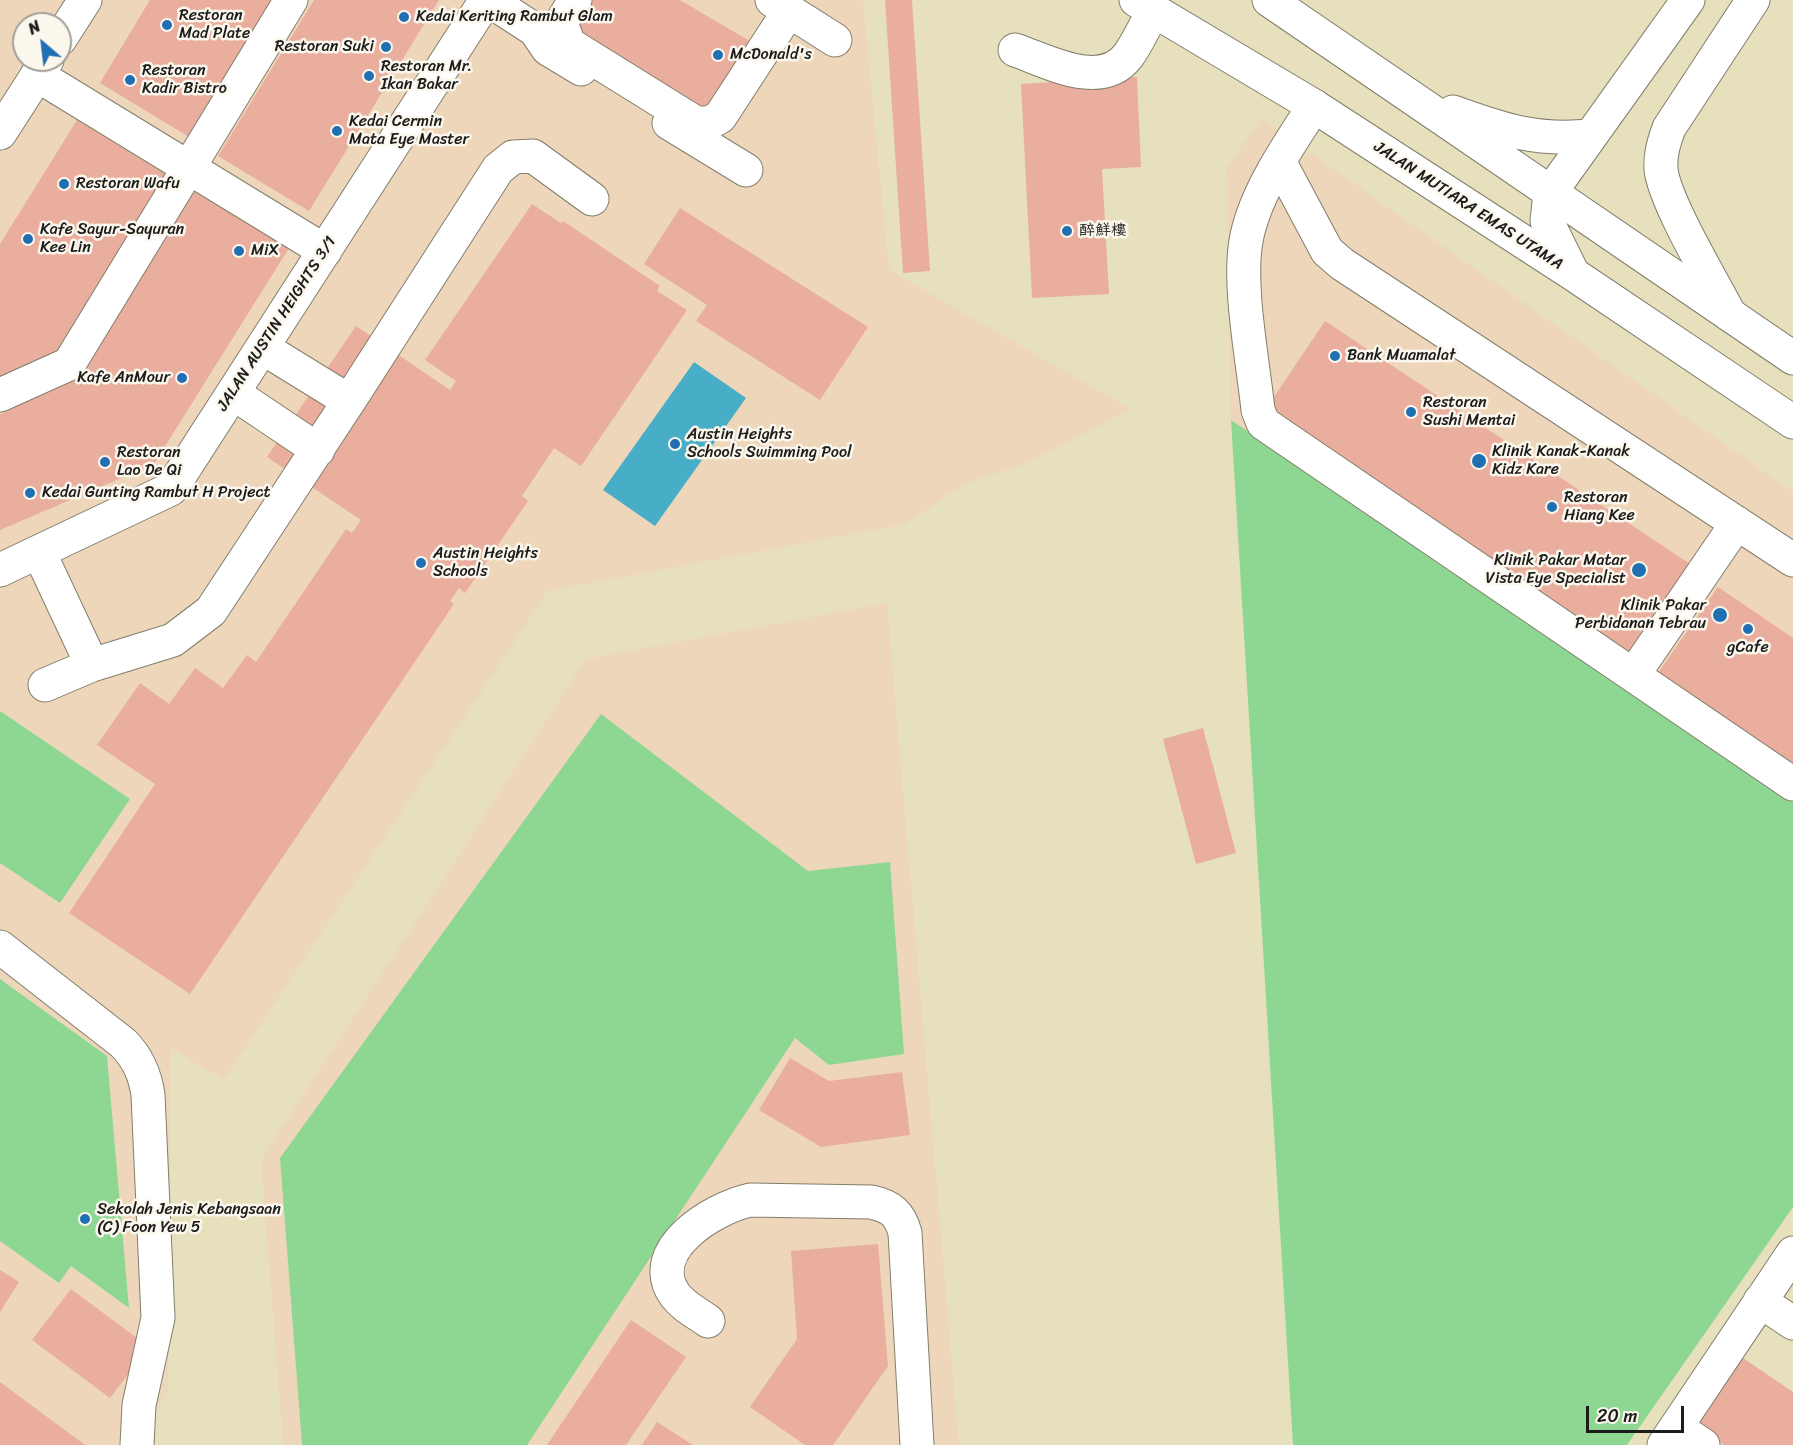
<!DOCTYPE html>
<html>
<head>
<meta charset="utf-8">
<style>
  body { margin:0 }
  #map { position:relative; width:1793px; height:1445px; overflow:hidden; background:#e7e0bd; font-family:Sriracha,sans-serif }
  canvas { display:block }
  .north { position:absolute; left:12px; top:12px; width:60px; height:60px; box-sizing:border-box; background:#fbf7ec; border:2px solid #a29f99; border-radius:50%; rotate:332deg; font-size:16px; font-weight:700; line-height:24px; text-align:center; color:#1c1c1c }
  .north::after { content:''; display:block; margin:auto; width:21px; height:27px; background:#1f6fb2; clip-path:polygon(50% 0,100% 100%,50% 72%,0 100%) }
  .scale { position:absolute; left:1586px; top:1406px; width:98px; height:27px; box-sizing:border-box; border:3px solid #1c1c1c; border-top:0; padding-left:8px; font-size:18px; line-height:21px; white-space:nowrap; color:#1c1c1c; -webkit-text-stroke:4px #fbf7ec; paint-order:stroke }
</style>
</head>
<body>
<div id="map">
<canvas width="1793" height="1445"></canvas>
<div class="north">N</div>
<div class="scale">20 m</div>
</div>
<script>
const g = document.querySelector('canvas').getContext('2d');
g.lineJoin = 'round';
function fill(path, color) { g.fillStyle = color; g.fill(path, 'evenodd'); }
function strokePath(path, color, width, dash) { g.strokeStyle = color; g.lineWidth = width; g.lineCap = dash ? 'butt' : 'round'; g.setLineDash(dash || []); g.stroke(path); }
function label(font, color, halo, rows, align = 'center') {
  g.font = font + ' Sriracha,"LXGW WenKai TC",sans-serif'; g.lineWidth = 5; g.setLineDash([]); g.textBaseline = 'middle'; g.strokeStyle = halo; g.fillStyle = color; for (const [text, x, y, turn = 0] of rows) {
    g.save(); g.translate(x, y); g.rotate((+turn || 0) * Math.PI / 180); g.textAlign = isNaN(turn) ? turn : align; if (halo) g.strokeText(text, 0, 0); g.fillText(text, 0, 0); g.restore();
  }
}
fill(new Path2D(`
  M 0,0 L 863,0 L 889,270 L 1131,409 L 1028,463 L 964,484 L 906,524 L 548,591 L 224,1080 L 171,1048 L 168,1392 L 143,1433 L 143,1445 L 0,1445 ZM 24,24 L 60,24 L 60,60 L 24,60 Z
  M 1261,118 L 1793,492 L 1793,797 L 1231,420 L 1227,168 Z
  M 887,603 L 959,1445 L 283,1445 L 261,1160 L 586,659 Z`), '#eed6bb');
fill(new Path2D(`
  M 1231,420 L 1793,797 L 1793,1207 L 1627,1445 L 1293,1445 Z
  M 0,711 L 130,799 L 60,903 L 0,863 Z
  M 601,714 L 808,871 L 890,862 L 904,1054 L 829,1065 L 795,1038 L 527,1445 L 302,1445 L 280,1158 Z
  M 0,979 L 107,1056 L 129,1308 L 71,1266 L 59,1283 L 0,1241 Z`), '#8ed793');
fill(new Path2D(`
  M 694,362 L 746,398 L 655,526 L 603,490 Z`), '#48aec7');
fill(new Path2D(`
  M 150,0 L 272,0 L 189,137 L 100,83 Z
  M 314,0 L 439,0 L 309,211 L 218,156 Z
  M 578,0 L 680,0 L 758,46 L 708,110 L 655,79 L 572,52 Z
  M 885,0 L 912,0 L 930,271 L 903,273 Z
  M 1137,77 L 1141,167 L 1102,169 L 1109,294 L 1032,298 L 1021,84 Z
  M 77,120 L 167,175 L 57,353 L 0,378 L 0,244 Z
  M 195,190 L 289,248 L 154,464 L 0,530 L 0,414 L 77,379 Z
  M 532,204 L 561,223 L 563,221 L 660,286 L 657,291 L 687,310 L 581,466 L 554,448 L 522,496 L 528,501 L 465,593 L 459,588 L 450,601 L 454,604 L 190,994 L 69,913 L 155,784 L 97,745 L 140,683 L 169,704 L 195,668 L 223,688 L 247,655 L 256,662 L 346,529 L 352,533 L 361,520 L 267,457 L 356,326 L 450,390 L 456,381 L 425,360 Z
  M 680,208 L 868,327 L 820,400 L 696,321 L 707,305 L 644,264 Z
  M 1325,321 L 1693,566 L 1632,657 L 1264,412 Z
  M 1718,587 L 1793,638 L 1793,766 L 1658,673 Z
  M 1203,728 L 1236,853 L 1196,864 L 1163,739 Z
  M 790,1058 L 829,1081 L 902,1072 L 910,1135 L 821,1147 L 759,1110 Z
  M 878,1244 L 888,1366 L 833,1445 L 805,1445 L 750,1407 L 797,1339 L 791,1251 Z
  M 0,1270 L 19,1282 L 0,1312 Z
  M 71,1289 L 149,1347 L 110,1398 L 32,1340 Z
  M 631,1320 L 686,1357 L 626,1445 L 547,1445 Z
  M 1740,1356 L 1793,1392 L 1793,1445 L 1724,1445 L 1693,1424 Z
  M 0,1382 L 85,1445 L 0,1445 Z
  M 657,1422 L 693,1445 L 642,1445 Z`), '#e9ae9e');
const minor = new Path2D(`
  M 489,0 L 535,30 L 548,49 L 581,69
  M 575,0 L 561,23 L 569,44 L 696,123 L 709,123 L 720,117 L 789,11
  M 772,0 L 835,40
  M 60,39 L 85,0
  M 1015,50 C 1047,61 1101,91 1128,56 C 1138,42 1145,25 1154,11
  M 37,75 L 325,251
  M 1314,106 C 1289,145 1254,194 1246,241 C 1238,287 1253,361 1258,410 L 1263,423 L 1793,784
  M 669,123 L 746,170
  M 0,133 L 47,60
  M 1279,161 L 1327,251 L 1342,264 L 1793,560
  M 1550,193 L 1688,0
  M 1730,315 C 1713,282 1664,201 1661,169 C 1660,154 1664,142 1669,128 L 1753,0
  M 263,348 L 349,401 L 498,169 L 513,157 L 533,156 L 592,199
  M 233,393 L 318,450
  M 0,395 L 69,364 L 291,0
  M 39,552 L 92,665
  M 0,570 L 171,489 L 486,0
  M 1634,674 L 1737,523
  M 45,685 L 92,665 L 173,640 L 211,611 L 349,401
  M 0,947 L 123,1043 C 138,1058 145,1074 148,1095 L 158,1318 L 139,1405 L 137,1445
  M 1760,1301 L 1793,1323
  M 708,1321 C 697,1313 683,1306 675,1295 C 643,1250 714,1208 750,1200 L 871,1202 C 891,1206 900,1214 905,1233 L 917,1445
  M 1676,1427 L 1703,1445
  M 1664,1445 L 1793,1253`);
const major = new Path2D(`
  M 1136,0 L 1314,106 L 1573,274 L 1793,422
  M 1269,0 L 1793,358
  M 1453,112 C 1503,130 1535,141 1590,136
  M 1550,193 L 1547,221 L 1572,272`);
strokePath(minor, '#827e6c', 35);
strokePath(major, '#827e6c', 35);
strokePath(minor, '#fff', 33);
strokePath(major, '#fff', 33);
for (const [x, y, r, color] of [
  [404,17,6,"#1f6fb2"],
  [167,25,6,"#1f6fb2"],
  [386,47,6,"#1f6fb2"],
  [718,55,6,"#1f6fb2"],
  [369,76,6,"#1f6fb2"],
  [130,80,6,"#1f6fb2"],
  [337,131,6,"#1f6fb2"],
  [64,184,6,"#1f6fb2"],
  [1067,231,6,"#1f6fb2"],
  [28,239,6,"#1f6fb2"],
  [239,251,6,"#1f6fb2"],
  [1335,356,6,"#1f6fb2"],
  [182,378,6,"#1f6fb2"],
  [1411,412,6,"#1f6fb2"],
  [675,444,6,"#1f6fb2"],
  [1479,461,8,"#1f6fb2"],
  [105,462,6,"#1f6fb2"],
  [30,493,6,"#1f6fb2"],
  [1552,507,6,"#1f6fb2"],
  [421,563,6,"#1f6fb2"],
  [1639,570,8,"#1f6fb2"],
  [1720,615,8,"#1f6fb2"],
  [1748,629,6,"#1f6fb2"],
  [85,1219,6,"#1f6fb2"]
]) { const dot = new Path2D(); dot.arc(x, y, r, 0, 2 * Math.PI); g.fillStyle = color; g.fill(dot); strokePath(dot, '#fbf7ec', 2); }
label('16px', '#1c1c1c', '#fbf7ec', [
  ["Restoran",179,16],
  ["Mad Plate",179,34],
  ["Kedai Keriting Rambut Glam",416,17],
  ["Restoran Suki",374,47,"right"],
  ["McDonald's",730,55],
  ["Restoran Mr.",381,67],
  ["Ikan Bakar",381,85],
  ["Restoran",142,71],
  ["Kadir Bistro",142,89],
  ["Kedai Cermin",349,122],
  ["Mata Eye Master",349,140],
  ["Restoran Wafu",76,184],
  ["Kafe Sayur-Sayuran",40,230],
  ["Kee Lin",40,248],
  ["醉鮮樓",1079,231],
  ["MiX",251,251],
  ["Bank Muamalat",1347,356],
  ["Kafe AnMour",170,378,"right"],
  ["Restoran",1423,403],
  ["Sushi Mentai",1423,421],
  ["Austin Heights",687,435],
  ["Schools Swimming Pool",687,453],
  ["Klinik Kanak-Kanak",1492,452],
  ["Kidz Kare",1492,470],
  ["Restoran",117,453],
  ["Lao De Qi",117,471],
  ["Kedai Gunting Rambut H Project",42,493],
  ["Restoran",1564,498],
  ["Hiang Kee",1564,516],
  ["Austin Heights",433,554],
  ["Schools",433,572],
  ["Klinik Pakar Matar",1626,561,"right"],
  ["Vista Eye Specialist",1626,579,"right"],
  ["Klinik Pakar",1706,606,"right"],
  ["Perbidanan Tebrau",1706,624,"right"],
  ["gCafe",1748,648,"center"],
  ["Sekolah Jenis Kebangsaan",97,1210],
  ["(C) Foon Yew 5",97,1228]
], 'left');
label('16px', '#1c1c1c', '#fbf7ec', [
  ["JALAN MUTIARA EMAS UTAMA",1468,206,33],
  ["JALAN AUSTIN HEIGHTS 3/1",277,324,-57]
]);
</script>
</body>
</html>
